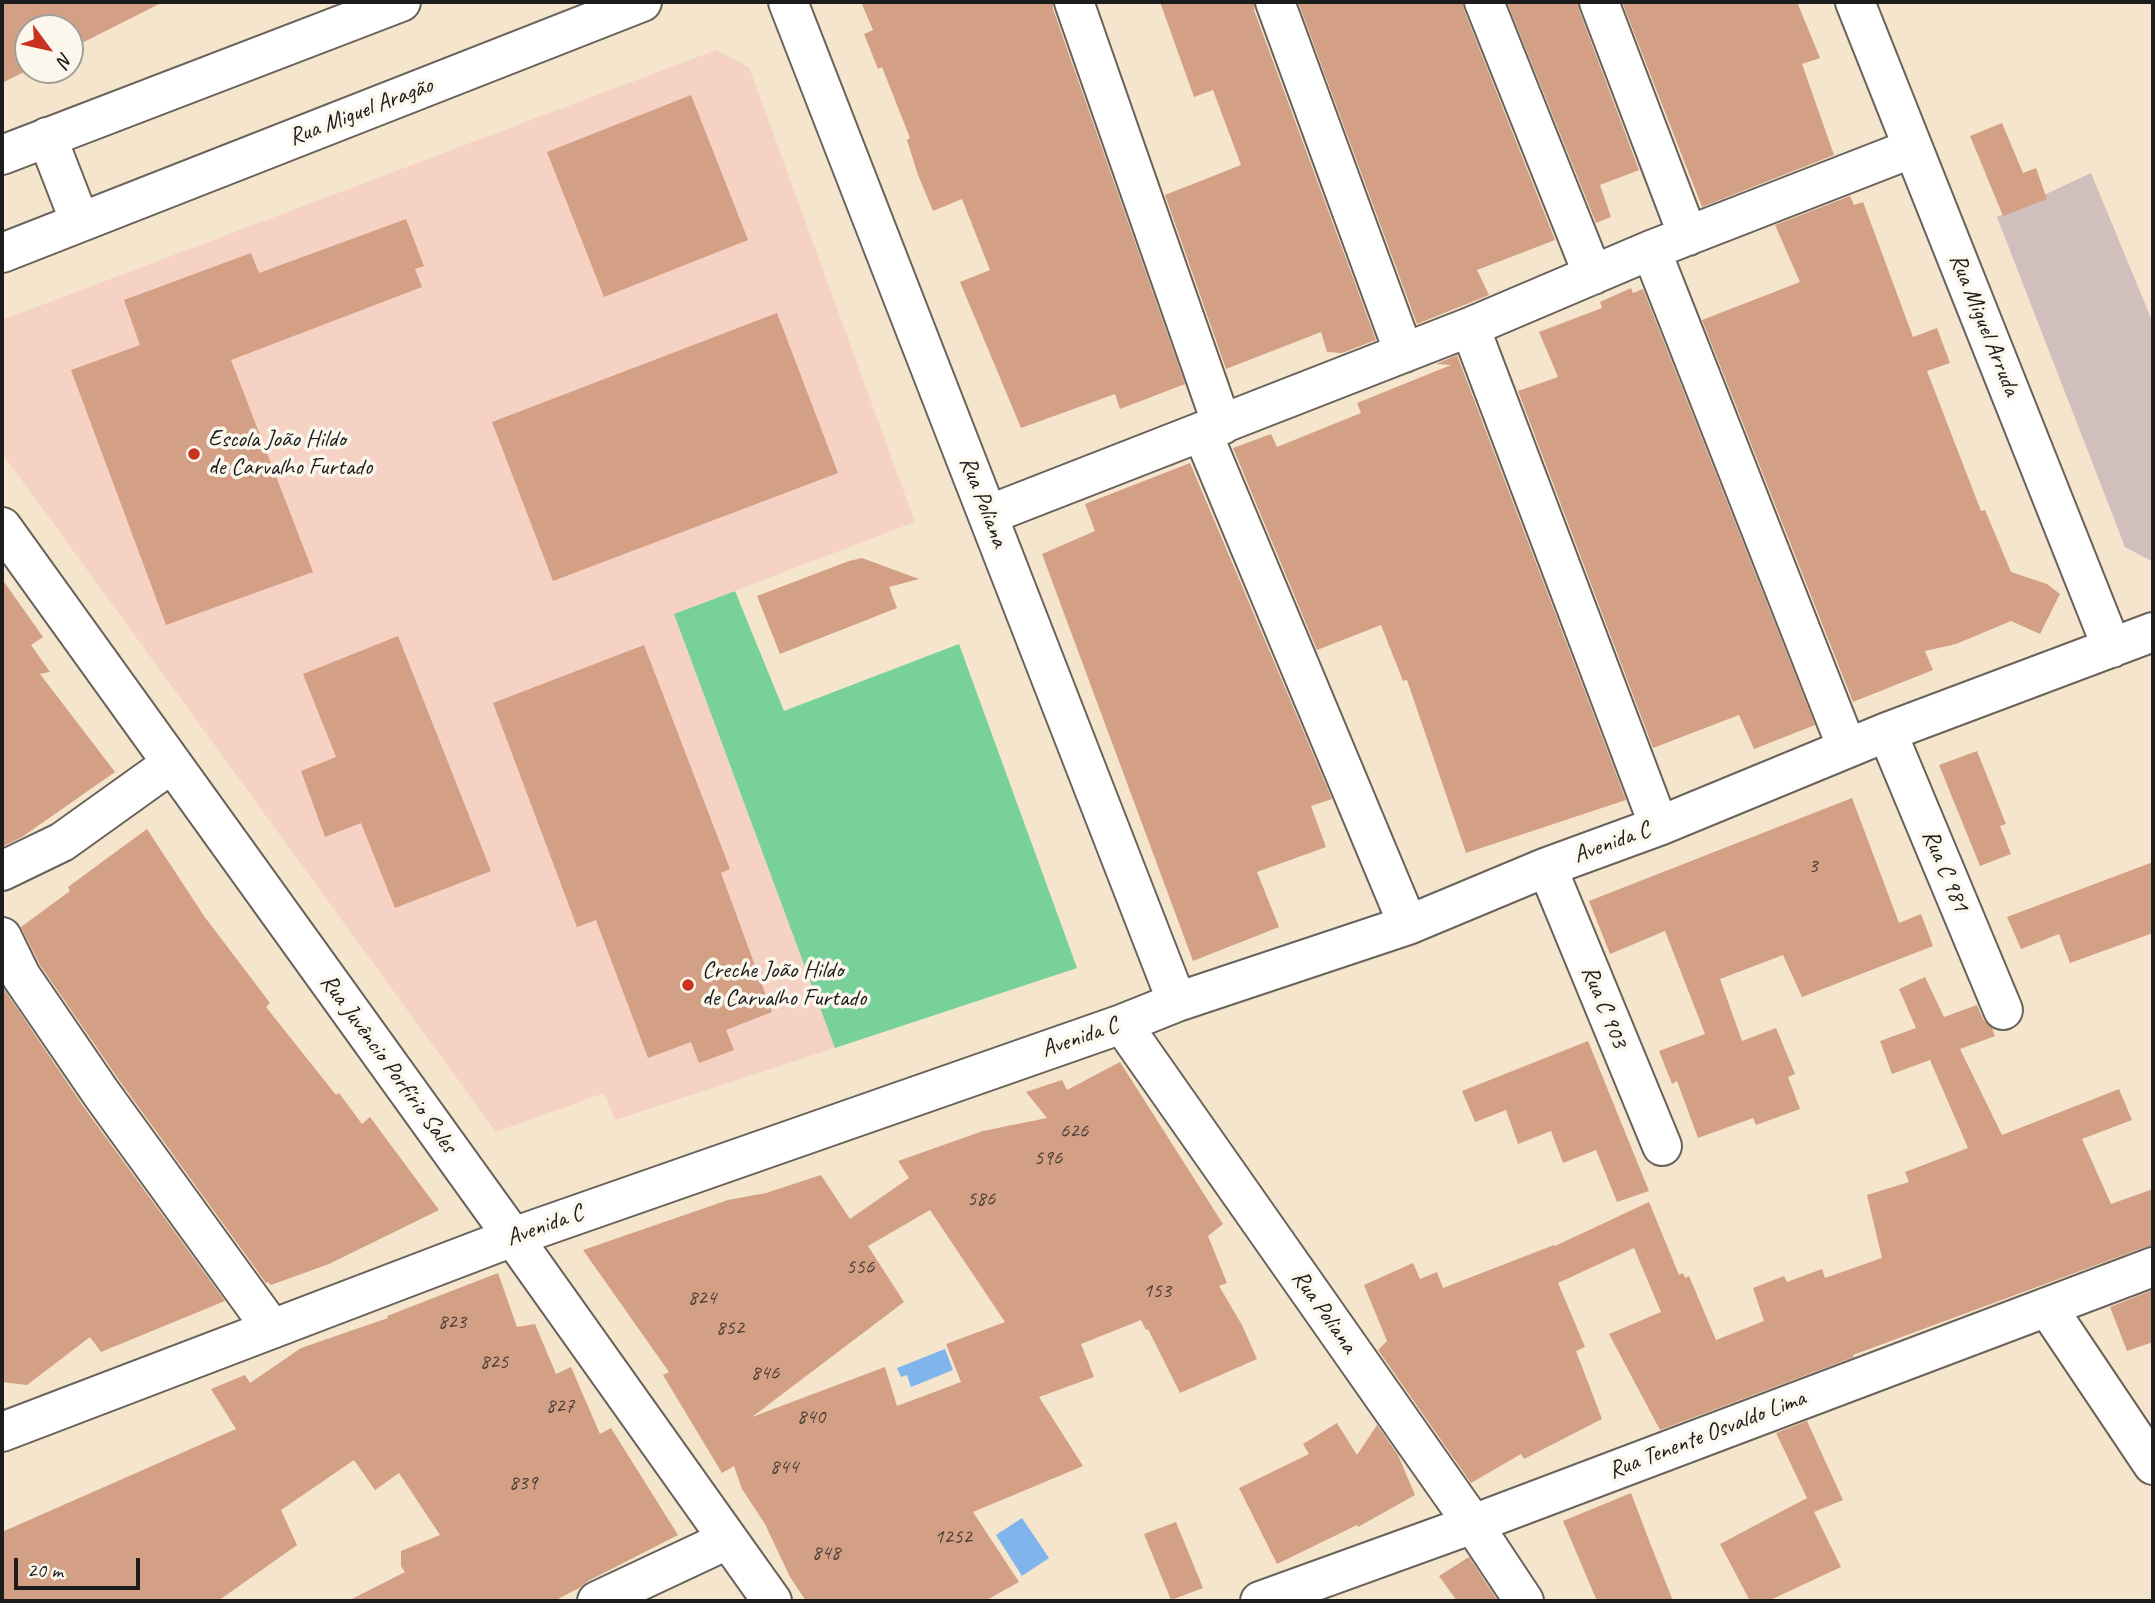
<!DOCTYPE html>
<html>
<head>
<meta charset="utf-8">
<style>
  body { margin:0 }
  #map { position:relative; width:2155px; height:1603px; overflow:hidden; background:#f4e5cc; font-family:Caveat,sans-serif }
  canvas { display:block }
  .frame { position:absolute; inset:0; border:4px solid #1c1c1c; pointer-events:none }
  .north { position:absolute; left:14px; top:14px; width:70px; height:70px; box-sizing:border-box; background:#fbf7ec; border:2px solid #a29f99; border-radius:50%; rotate:123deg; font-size:19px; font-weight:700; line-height:28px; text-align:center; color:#1c1c1c }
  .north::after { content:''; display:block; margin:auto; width:24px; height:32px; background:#c8321e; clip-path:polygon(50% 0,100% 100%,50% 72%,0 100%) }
  .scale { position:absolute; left:14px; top:1558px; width:126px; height:32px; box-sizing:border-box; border:4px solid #1c1c1c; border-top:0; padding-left:9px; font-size:21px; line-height:24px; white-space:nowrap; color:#1c1c1c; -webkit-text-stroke:5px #fbf7ec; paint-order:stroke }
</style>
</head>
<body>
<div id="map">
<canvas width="2155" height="1603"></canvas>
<div class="frame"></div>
<div class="north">N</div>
<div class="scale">20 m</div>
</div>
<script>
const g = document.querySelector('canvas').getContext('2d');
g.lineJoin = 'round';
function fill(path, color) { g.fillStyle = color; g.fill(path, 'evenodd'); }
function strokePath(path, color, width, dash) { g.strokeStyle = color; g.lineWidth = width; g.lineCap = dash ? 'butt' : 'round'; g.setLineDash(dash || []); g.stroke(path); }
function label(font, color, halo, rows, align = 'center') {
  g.font = font + ' Caveat,sans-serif'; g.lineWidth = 7; g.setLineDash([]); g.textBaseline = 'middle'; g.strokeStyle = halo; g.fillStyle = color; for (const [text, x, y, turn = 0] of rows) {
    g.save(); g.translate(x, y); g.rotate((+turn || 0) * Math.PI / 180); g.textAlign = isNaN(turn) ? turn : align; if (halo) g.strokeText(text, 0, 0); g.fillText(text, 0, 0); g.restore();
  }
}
fill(new Path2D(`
  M 716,50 L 749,67 L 915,522 L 674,614 L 835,1048 L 615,1120 L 604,1093 L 496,1132 L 2,453 L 2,320 Z`), '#f6d2c4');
fill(new Path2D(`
  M 2091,173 L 2153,323 L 2153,562 L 2125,547 L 1997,217 Z`), '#d1bfbe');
fill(new Path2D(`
  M 735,591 L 784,711 L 959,644 L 1077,968 L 835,1048 L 674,614 Z`), '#77d198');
fill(new Path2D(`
  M 945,1349 L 953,1370 L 911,1387 L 907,1375 L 901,1377 L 897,1368 Z
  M 1022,1518 L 1049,1558 L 1022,1576 L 996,1535 Z`), '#7fb4ed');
fill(new Path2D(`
  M 2,2 L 163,2 L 70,49 L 70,28 L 28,28 L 28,70 L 2,83 Z
  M 861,2 L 1053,2 L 1053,9 L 1185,384 L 1120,409 L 1115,394 L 1021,428 L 960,282 L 990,270 L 962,199 L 933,211 L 918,175 L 907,140 L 910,138 L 882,67 L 878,69 L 864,34 L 873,30 Z
  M 1160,2 L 1254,2 L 1254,10 L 1376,340 L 1342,353 L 1327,352 L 1321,332 L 1226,369 L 1165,195 L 1241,165 L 1213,90 L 1194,97 Z
  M 1298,2 L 1463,2 L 1464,10 L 1555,240 L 1477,270 L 1489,295 L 1417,324 Z
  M 1507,2 L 1578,2 L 1579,10 L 1639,170 L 1600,185 L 1611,217 L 1596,223 Z
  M 1622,2 L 1797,2 L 1820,58 L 1802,64 L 1834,155 L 1702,207 Z
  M 691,95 L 748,240 L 604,297 L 547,152 Z
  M 2002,123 L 2023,173 L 2036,168 L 2047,199 L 2003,216 L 1970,136 Z
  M 1850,196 L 1854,205 L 1863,202 L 1913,337 L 1937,328 L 1950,363 L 1927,371 L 1981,511 L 1985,510 L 2011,572 L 2047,584 L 2060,594 L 2040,634 L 2011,621 L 1956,644 L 1925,651 L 1933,670 L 1853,702 L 1702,320 L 1800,282 L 1775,225 Z
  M 406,219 L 424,266 L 415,269 L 422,287 L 231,360 L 313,572 L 166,625 L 71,370 L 140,345 L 124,300 L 251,253 L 259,273 Z
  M 1631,288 L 1633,293 L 1643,289 L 1815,725 L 1754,749 L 1739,715 L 1653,748 L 1518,391 L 1558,377 L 1539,332 L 1602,308 L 1600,302 Z
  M 777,313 L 838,473 L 553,581 L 492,422 Z
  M 1457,355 L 1626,800 L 1466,853 L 1407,680 L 1403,681 L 1381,625 L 1317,650 L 1233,448 L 1271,434 L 1277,447 L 1361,413 L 1357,403 L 1451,365 L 1436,364 Z
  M 1190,463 L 1332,799 L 1311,806 L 1326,847 L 1257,872 L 1279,927 L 1193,961 L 1042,554 L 1095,531 L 1085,504 Z
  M 862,558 L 919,579 L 889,587 L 897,608 L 780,654 L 757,596 L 849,561 Z
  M 2,579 L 43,637 L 31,645 L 50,672 L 40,674 L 115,772 L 22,837 L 2,847 Z
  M 398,636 L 491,871 L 395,908 L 361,823 L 325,837 L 301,771 L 336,757 L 303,674 Z
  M 644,645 L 730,869 L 721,873 L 772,1012 L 726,1030 L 734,1050 L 699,1063 L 691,1042 L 648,1058 L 596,920 L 577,927 L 493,703 Z
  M 1977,751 L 2006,824 L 2000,826 L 2011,854 L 1980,866 L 1939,765 Z
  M 1852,798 L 1899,923 L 1921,914 L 1933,946 L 1802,997 L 1783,955 L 1720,979 L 1742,1041 L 1776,1028 L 1795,1074 L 1788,1077 L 1800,1109 L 1756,1125 L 1753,1118 L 1698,1138 L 1677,1081 L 1672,1084 L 1659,1051 L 1705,1034 L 1665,931 L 1610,954 L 1589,901 Z
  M 147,829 L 204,916 L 270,1003 L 266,1007 L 336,1095 L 339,1093 L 362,1124 L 370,1117 L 439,1210 L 329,1264 L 271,1285 L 268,1282 L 266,1283 L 119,1080 L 40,965 L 21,927 L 70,891 L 68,887 Z
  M 2153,862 L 2153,933 L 2070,963 L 2059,934 L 2021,949 L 2007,917 Z
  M 1925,977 L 1944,1017 L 1977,1005 L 1983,1019 L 1992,1028 L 1995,1036 L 1960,1049 L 2002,1135 L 2119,1089 L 2132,1120 L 2082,1139 L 2111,1204 L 2153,1189 L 2153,1246 L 2145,1247 L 1853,1355 L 1854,1357 L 1660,1430 L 1609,1334 L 1661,1312 L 1634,1248 L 1558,1283 L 1585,1347 L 1576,1351 L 1602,1419 L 1524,1459 L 1521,1454 L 1471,1483 L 1378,1350 L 1387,1341 L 1364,1285 L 1413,1263 L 1420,1279 L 1437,1272 L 1443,1288 L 1554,1245 L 1555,1246 L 1649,1202 L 1679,1275 L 1683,1273 L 1685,1278 L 1689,1276 L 1716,1340 L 1764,1321 L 1753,1288 L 1784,1276 L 1787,1282 L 1822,1269 L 1825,1278 L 1882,1258 L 1867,1195 L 1909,1182 L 1905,1172 L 1968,1148 L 1930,1060 L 1892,1074 L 1880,1041 L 1916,1028 L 1899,989 Z
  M 2,986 L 83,1106 L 225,1301 L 101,1352 L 90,1337 L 27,1385 L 2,1382 Z
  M 1588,1041 L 1649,1191 L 1617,1202 L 1596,1150 L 1563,1163 L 1551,1131 L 1518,1144 L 1506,1110 L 1475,1122 L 1462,1091 Z
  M 1120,1062 L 1223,1224 L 1208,1236 L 1227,1283 L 1219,1286 L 1242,1325 L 1257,1359 L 1180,1393 L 1148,1329 L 1146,1330 L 1141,1320 L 1081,1344 L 1094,1377 L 1039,1397 L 1083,1466 L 973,1512 L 1019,1582 L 985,1601 L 806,1601 L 790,1577 L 765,1524 L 742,1489 L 734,1466 L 722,1473 L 663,1375 L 669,1372 L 583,1250 L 728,1200 L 766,1193 L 821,1175 L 850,1219 L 909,1178 L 898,1161 L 983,1131 L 1047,1118 L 1026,1092 L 1062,1080 L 1067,1090 ZM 930,1210 L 1005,1322 L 946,1344 L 961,1382 L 897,1406 L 885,1367 L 752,1417 L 904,1302 L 868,1246 Z
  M 498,1273 L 517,1327 L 535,1324 L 556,1374 L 571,1367 L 600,1434 L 611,1428 L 678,1535 L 588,1581 L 579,1588 L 554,1601 L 348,1601 L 405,1572 L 401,1566 L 401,1551 L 440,1535 L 399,1473 L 375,1490 L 354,1460 L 281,1510 L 297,1545 L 218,1601 L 2,1601 L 2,1532 L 236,1429 L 211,1389 L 245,1375 L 250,1383 L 301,1348 L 388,1318 L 387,1316 Z
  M 2153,1290 L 2153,1342 L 2127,1351 L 2110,1307 Z
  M 1807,1421 L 1843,1500 L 1814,1512 L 1841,1567 L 1768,1601 L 1750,1601 L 1720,1544 L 1807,1498 L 1776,1433 Z
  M 1337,1423 L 1357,1455 L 1377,1425 L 1398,1455 L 1415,1495 L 1358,1527 L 1357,1525 L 1277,1564 L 1239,1488 L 1309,1454 L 1303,1444 Z
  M 1631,1493 L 1650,1543 L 1673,1601 L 1597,1601 L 1563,1521 Z
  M 1176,1522 L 1203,1588 L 1171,1600 L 1144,1534 Z
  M 1469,1557 L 1498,1601 L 1457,1601 L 1439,1576 Z`), '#d4a085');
const minor = new Path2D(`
  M 788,2 L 1177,1002
  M 1074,2 L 1222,425
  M 1275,2 L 1404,353
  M 1484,2 L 1593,275
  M 1599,2 L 1688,236
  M 1855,2 L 2112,648
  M 47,137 L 80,222
  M 2,155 L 401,2
  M 1651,250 L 1847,748
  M 2,253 L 642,2
  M 1470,327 L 1659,826
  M 1202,432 L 1408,925
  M 988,515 L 1470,327 L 1651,250 L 1913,148
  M 2,527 L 513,1237 L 772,1601
  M 1887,732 L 2003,1010
  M 1547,867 L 1662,1146
  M 2,871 L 62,842 L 171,764
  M 2,937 L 21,976 L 101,1093 L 272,1329
  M 1122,1024 L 1473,1524 L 1524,1601
  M 2047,1307 L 2153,1465
  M 2,1432 L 513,1237 L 1122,1024 L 1177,1002 L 1408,925 L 1547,867 L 1659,826 L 1887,732 L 2153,632
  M 597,1601 L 727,1540
  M 1260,1601 L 1473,1524 L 2153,1267`);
strokePath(minor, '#68625a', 42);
strokePath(minor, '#fff', 38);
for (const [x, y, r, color] of [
  [194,454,7,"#c8321e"],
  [688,985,7,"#c8321e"]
]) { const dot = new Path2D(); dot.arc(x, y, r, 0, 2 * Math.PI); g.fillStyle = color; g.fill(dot); strokePath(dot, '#fbf7ec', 2.5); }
label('21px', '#4a3d36', null, [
  ["3",1813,866],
  ["626",1074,1131],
  ["596",1048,1158],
  ["586",981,1199],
  ["556",860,1267],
  ["153",1157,1291],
  ["824",702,1298],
  ["823",452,1322],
  ["852",730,1328],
  ["825",494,1362],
  ["846",765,1373],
  ["827",560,1406],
  ["840",811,1417],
  ["844",784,1467],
  ["839",523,1483],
  ["1252",953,1537],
  ["848",826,1553]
]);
label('24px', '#1c1c1c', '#fbf7ec', [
  ["Rua Miguel Aragão",361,112,-21],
  ["Rua Miguel Arruda",1984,325,68],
  ["Rua Poliana",983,502,69],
  ["Avenida C",1612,843,-20],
  ["Rua C 981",1945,871,67],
  ["Rua C 903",1604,1007,68],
  ["Avenida C",1080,1038,-19],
  ["Rua Juvêncio Porfírio Sales",388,1064,54],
  ["Avenida C",545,1226,-20],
  ["Rua Poliana",1324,1312,55],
  ["Rua Tenente Osvaldo Lima",1707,1435,-21]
]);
label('24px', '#1c1c1c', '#fbf7ec', [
  ["Escola João Hildo",208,440],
  ["de Carvalho Furtado",208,468],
  ["Creche João Hildo",702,971],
  ["de Carvalho Furtado",702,999]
], 'left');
</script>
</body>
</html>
